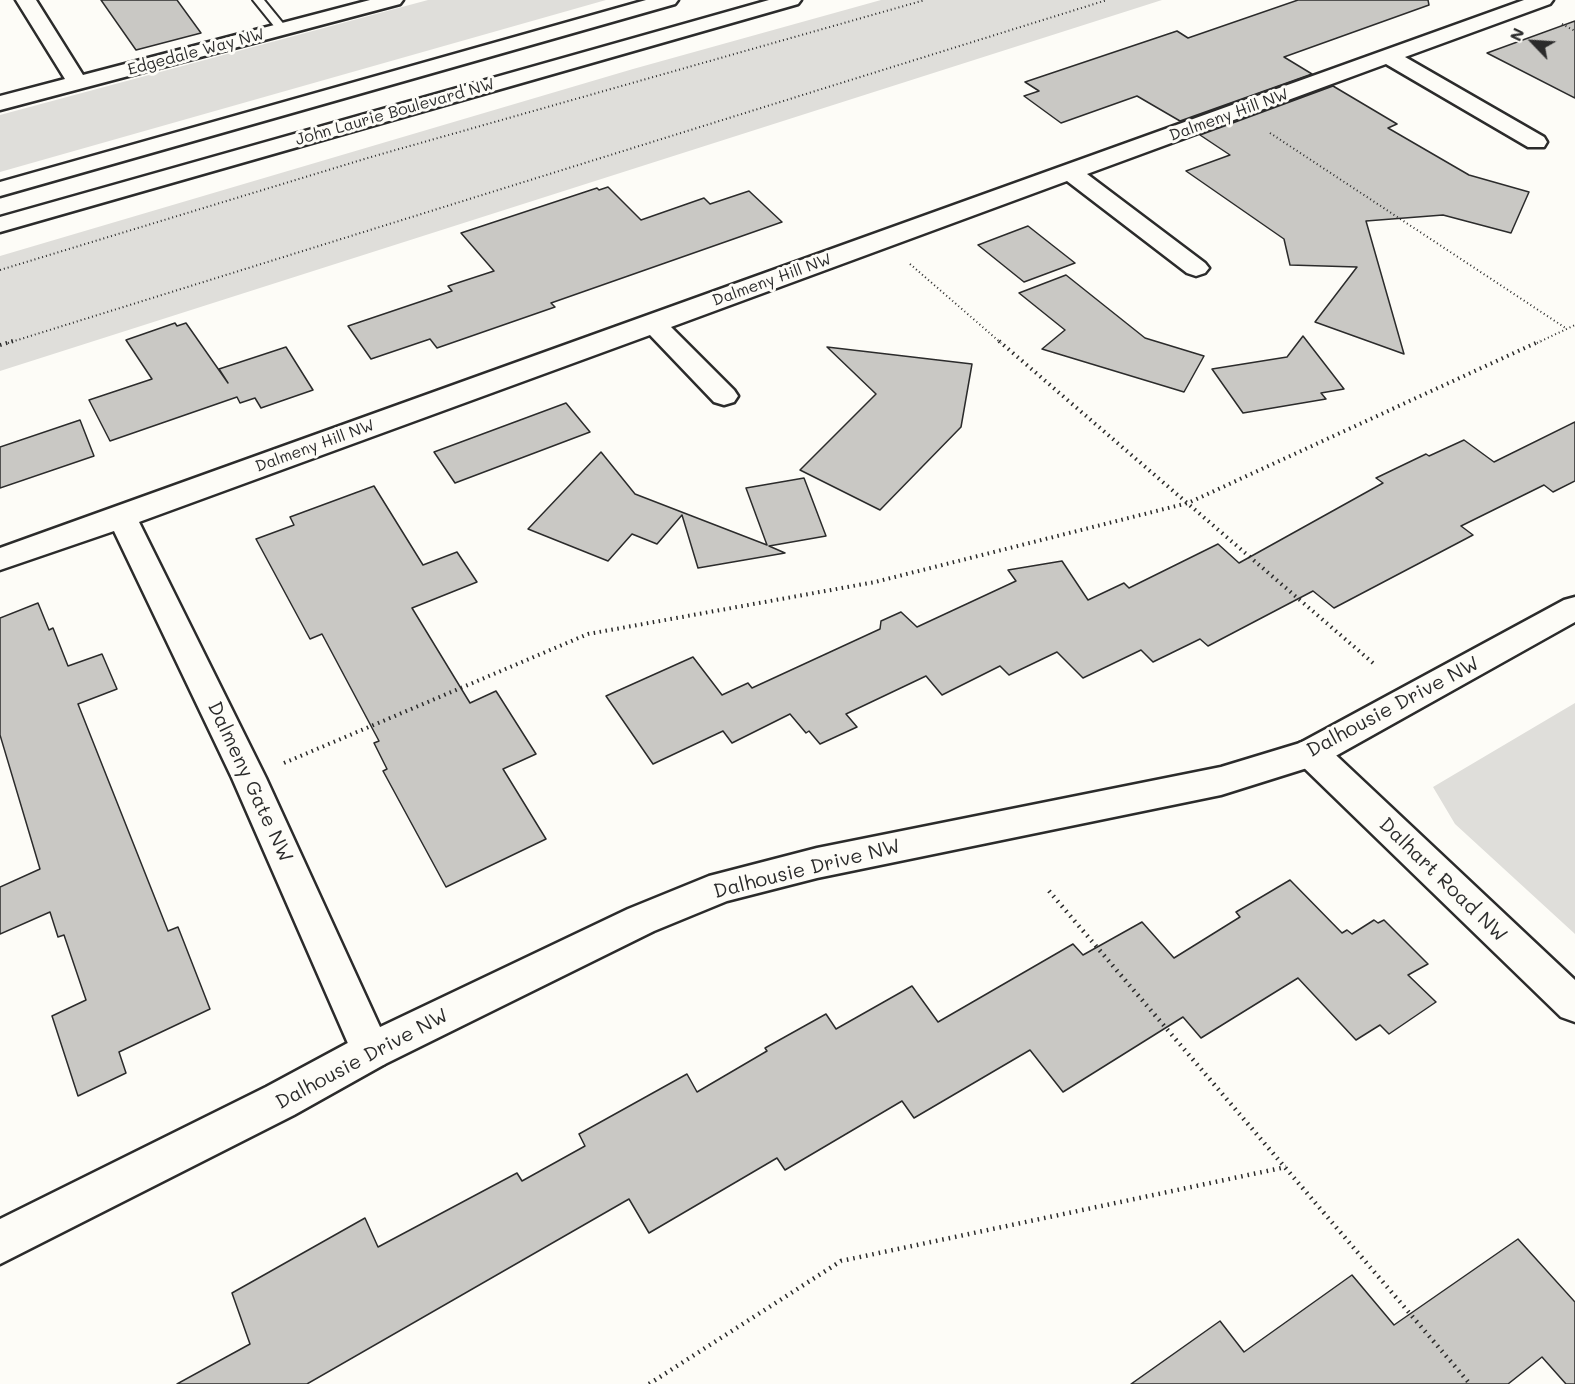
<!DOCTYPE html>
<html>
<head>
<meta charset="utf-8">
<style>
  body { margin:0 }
  #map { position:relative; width:1575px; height:1384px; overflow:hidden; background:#fdfcf7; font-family:Mali,sans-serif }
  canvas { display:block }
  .north { position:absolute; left:1503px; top:12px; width:60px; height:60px; -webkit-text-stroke:4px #fdfcf7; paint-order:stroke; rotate:295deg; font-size:16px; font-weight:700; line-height:24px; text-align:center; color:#2b2b2b }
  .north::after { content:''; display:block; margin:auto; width:21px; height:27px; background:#2b2b2b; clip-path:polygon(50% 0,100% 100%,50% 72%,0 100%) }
</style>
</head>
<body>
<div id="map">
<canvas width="1575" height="1384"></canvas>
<div class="north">N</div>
</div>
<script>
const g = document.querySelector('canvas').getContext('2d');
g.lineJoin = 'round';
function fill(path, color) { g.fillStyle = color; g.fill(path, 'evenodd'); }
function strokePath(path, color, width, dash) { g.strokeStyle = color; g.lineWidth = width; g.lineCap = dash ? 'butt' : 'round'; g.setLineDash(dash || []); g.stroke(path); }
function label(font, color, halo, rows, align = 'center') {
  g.font = font + ' Mali,sans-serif'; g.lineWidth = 6; g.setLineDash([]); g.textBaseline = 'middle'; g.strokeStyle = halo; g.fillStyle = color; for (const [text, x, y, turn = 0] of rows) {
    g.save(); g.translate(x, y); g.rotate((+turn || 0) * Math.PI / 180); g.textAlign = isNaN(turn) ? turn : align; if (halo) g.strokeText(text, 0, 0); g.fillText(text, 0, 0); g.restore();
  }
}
fill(new Path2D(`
  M 428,0 L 606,0 L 0,172 L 0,115 Z
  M 881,0 L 1162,0 L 0,371 L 0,256 L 633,69 Z
  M 1575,703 L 1575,934 L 1455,824 L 1433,787 Z`), '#dfdeda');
const building = new Path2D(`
  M 101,0 L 177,0 L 201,33 L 136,50 Z
  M 1298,0 L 1428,0 L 1429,5 L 1284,57 L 1312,74 L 1180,121 L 1137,96 L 1061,123 L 1024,96 L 1039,91 L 1025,82 L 1177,31 L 1188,38 Z
  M 1575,21 L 1575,98 L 1487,53 Z
  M 1333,86 L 1397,124 L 1388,128 L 1469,175 L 1529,192 L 1511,233 L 1443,215 L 1366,221 L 1404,354 L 1315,322 L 1357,267 L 1290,265 L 1284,239 L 1186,171 L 1230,155 L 1200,135 Z
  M 608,187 L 641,220 L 704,198 L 710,204 L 749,191 L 782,222 L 551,303 L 555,307 L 437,348 L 430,339 L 371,359 L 348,326 L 452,291 L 448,286 L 494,271 L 461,233 L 597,188 L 599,190 Z
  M 1028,226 L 1075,263 L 1024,282 L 978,245 Z
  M 1066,275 L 1145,338 L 1204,356 L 1184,392 L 1042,349 L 1065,330 L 1019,293 Z
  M 175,323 L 177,326 L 186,323 L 228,383 L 219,369 L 286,347 L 313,390 L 261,408 L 255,398 L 240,403 L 237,397 L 110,441 L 89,400 L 152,379 L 126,340 Z
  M 1303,336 L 1344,389 L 1321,393 L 1326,399 L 1243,413 L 1212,369 L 1287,357 Z
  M 827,347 L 972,364 L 961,427 L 880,510 L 800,470 L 876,394 Z
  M 566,403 L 590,432 L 455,483 L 434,452 Z
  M 80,420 L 94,456 L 0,488 L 0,447 Z
  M 1575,422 L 1575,481 L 1553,492 L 1544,485 L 1461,526 L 1473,535 L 1334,608 L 1313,591 L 1208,646 L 1200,639 L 1153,662 L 1141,650 L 1083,678 L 1057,652 L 1009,675 L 1000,666 L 942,695 L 926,676 L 846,714 L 857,727 L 820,744 L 809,731 L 806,733 L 790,714 L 732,743 L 723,731 L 653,764 L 606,696 L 693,657 L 722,695 L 748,683 L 752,688 L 880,629 L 881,621 L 901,612 L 917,627 L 1016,581 L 1008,570 L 1062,561 L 1088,600 L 1124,583 L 1129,588 L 1218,544 L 1239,563 L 1383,483 L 1376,478 L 1426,454 L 1429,456 L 1464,440 L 1494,462 Z
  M 601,452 L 635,494 L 767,545 L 746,488 L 804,478 L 826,536 L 769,546 L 785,553 L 698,568 L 682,515 L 657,544 L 632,534 L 608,561 L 528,529 Z
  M 374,486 L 423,565 L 457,552 L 477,582 L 412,608 L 470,703 L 496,691 L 536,754 L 503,769 L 546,839 L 446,887 L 383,771 L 387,769 L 374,743 L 379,741 L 322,634 L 310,639 L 256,539 L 294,525 L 290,517 Z
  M 38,603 L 49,630 L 53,628 L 68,666 L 102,654 L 117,689 L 78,704 L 168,931 L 178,927 L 210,1009 L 119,1052 L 126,1073 L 78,1096 L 52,1016 L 86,1000 L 64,935 L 58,937 L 50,912 L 0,934 L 0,887 L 40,869 L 0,735 L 0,618 Z
  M 1290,880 L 1342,933 L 1347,930 L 1352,934 L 1374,920 L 1378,923 L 1384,920 L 1428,964 L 1408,975 L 1436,1002 L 1389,1034 L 1380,1025 L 1356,1040 L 1298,978 L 1201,1038 L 1183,1017 L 1063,1092 L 1030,1050 L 914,1118 L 902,1101 L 785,1170 L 777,1158 L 649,1233 L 629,1199 L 307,1384 L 177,1384 L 250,1344 L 232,1293 L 365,1218 L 378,1247 L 517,1173 L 522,1181 L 585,1146 L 579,1134 L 687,1074 L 697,1092 L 767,1051 L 765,1048 L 826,1014 L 836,1029 L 912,986 L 938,1022 L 1073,944 L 1083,955 L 1142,922 L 1174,958 L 1240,917 L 1236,912 Z
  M 1518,1239 L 1575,1302 L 1575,1384 L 1566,1384 L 1542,1357 L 1508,1384 L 1131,1384 L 1220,1321 L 1244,1352 L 1352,1275 L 1394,1325 Z`);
fill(building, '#c9c8c4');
strokePath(building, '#2b2b2b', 1.5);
const service = new Path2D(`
  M 253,0 L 264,0 L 286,27 L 286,31 L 278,31 Z`);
const minor = new Path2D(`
  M 16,0 L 36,0 L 83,75 L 370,0 L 403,0 L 400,4 L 0,110 L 0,96 L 65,79 Z
  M 1524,0 L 1553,0 L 1550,4 L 1405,57 L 1544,137 L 1547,142 L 1544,147 L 1528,147 L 1386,64 L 1087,174 L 1205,263 L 1209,268 L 1205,273 L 1196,276 L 1187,273 L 1067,181 L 671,327 L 734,390 L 738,396 L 734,402 L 724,405 L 714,402 L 650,335 L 139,522 L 266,778 L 391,1051 L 385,1064 L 371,1069 L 357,1064 L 232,778 L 114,531 L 0,570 L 0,548 Z
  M 1311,739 L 1323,743 L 1575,980 L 1575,1022 L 1561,1017 L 1299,763 L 1294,753 L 1299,743 Z`);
const tertiary = new Path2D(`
  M 1575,597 L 1575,622 L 1323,763 L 1221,795 L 817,878 L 727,901 L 654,931 L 385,1064 L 294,1115 L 0,1264 L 0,1219 L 266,1087 L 357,1038 L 628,909 L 709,876 L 817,848 L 1221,767 L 1300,743 L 1564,600 Z`);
const secondary = new Path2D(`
  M 646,0 L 678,0 L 675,4 L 0,196 L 0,182 Z
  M 769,0 L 801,0 L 798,4 L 0,232 L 0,217 Z`);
strokePath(service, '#2b2b2b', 4);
strokePath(minor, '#2b2b2b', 5);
strokePath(tertiary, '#2b2b2b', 5);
strokePath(secondary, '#2b2b2b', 5);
strokePath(new Path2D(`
  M 1562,24 L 1575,31
  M 1270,133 L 1567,329
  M 910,264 L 1001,343
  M 0,270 L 371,157 L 925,0
  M 8,343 L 1107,0
  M 1537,343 L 1575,325`), '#2b2b2b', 2, [1, 3]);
strokePath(new Path2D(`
  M 999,341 L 1373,663
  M 0,345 L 13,341
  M 284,763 L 588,634 L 875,582 L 1188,503 L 1540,341`), '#2b2b2b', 4, [1.5, 4.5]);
strokePath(new Path2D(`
  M 1049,891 L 1470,1384
  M 649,1384 L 841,1261 L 1286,1167`), '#2b2b2b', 4.5, [1.5, 5]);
fill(service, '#fdfcf7');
fill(minor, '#fdfcf7');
fill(tertiary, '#fdfcf7');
fill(secondary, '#fdfcf7');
label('16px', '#2b2b2b', '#fdfcf7', [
  ["Edgedale Way NW",196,52,-15],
  ["John Laurie Boulevard NW",395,112,-16],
  ["Dalmeny Hill NW",1229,115,-20],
  ["Dalmeny Hill NW",772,280,-20],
  ["Dalmeny Hill NW",315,446,-20]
]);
label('20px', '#2b2b2b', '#fdfcf7', [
  ["Dalhousie Drive NW",1393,707,-28],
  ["Dalmeny Gate NW",250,782,65],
  ["Dalhousie Drive NW",807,869,-14],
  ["Dalhart Road NW",1443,880,44],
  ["Dalhousie Drive NW",362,1059,-28]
]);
</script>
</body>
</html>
